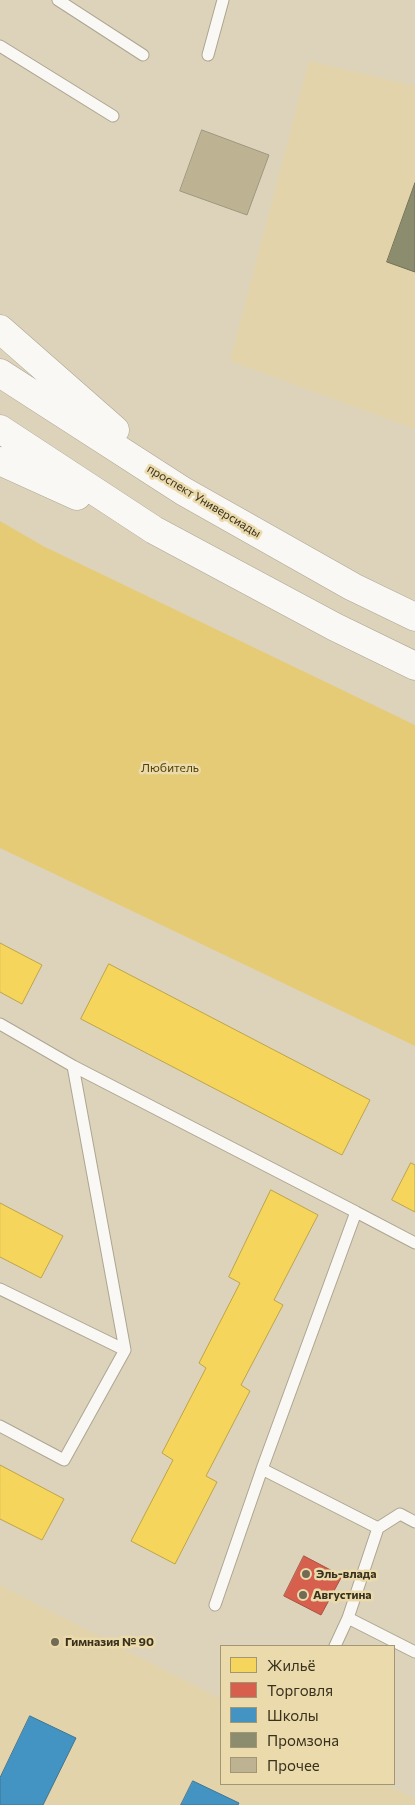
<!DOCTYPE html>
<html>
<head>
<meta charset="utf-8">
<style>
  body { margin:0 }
  #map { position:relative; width:415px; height:1805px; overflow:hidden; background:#dcd3ba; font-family:Commissioner,sans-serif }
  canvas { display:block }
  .legend { position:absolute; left:220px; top:1645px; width:175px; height:140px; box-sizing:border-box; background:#ebdaab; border:1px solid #a39673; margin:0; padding:6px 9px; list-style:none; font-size:15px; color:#38311e }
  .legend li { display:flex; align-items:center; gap:10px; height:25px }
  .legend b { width:25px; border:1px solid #a39673 }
</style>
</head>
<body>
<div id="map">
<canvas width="415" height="1805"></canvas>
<ul class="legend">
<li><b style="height:14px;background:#f6d55c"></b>Жильё</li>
<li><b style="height:14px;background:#d6604d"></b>Торговля</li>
<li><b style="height:14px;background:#4393c3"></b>Школы</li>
<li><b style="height:14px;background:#8c8c6e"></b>Промзона</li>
<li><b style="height:14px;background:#bdb392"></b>Прочее</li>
</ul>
</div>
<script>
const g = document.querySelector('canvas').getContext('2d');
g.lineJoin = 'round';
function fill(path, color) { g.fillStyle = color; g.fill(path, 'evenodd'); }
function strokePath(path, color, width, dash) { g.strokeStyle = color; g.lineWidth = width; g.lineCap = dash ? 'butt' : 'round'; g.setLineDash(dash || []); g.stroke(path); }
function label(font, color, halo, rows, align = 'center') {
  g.font = font + ' Commissioner,sans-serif'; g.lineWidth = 5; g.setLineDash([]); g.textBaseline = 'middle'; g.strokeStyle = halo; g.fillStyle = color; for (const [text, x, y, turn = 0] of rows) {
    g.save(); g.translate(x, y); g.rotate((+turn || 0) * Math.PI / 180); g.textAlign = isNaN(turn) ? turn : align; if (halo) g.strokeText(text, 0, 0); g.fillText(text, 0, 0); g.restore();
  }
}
fill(new Path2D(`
  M 309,61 L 415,86 L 415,429 L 230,361 Z
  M 0,1585 L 221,1699 L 221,1784 L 385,1784 L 415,1799 L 415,1805 L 0,1805 Z`), '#e2d3aa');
fill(new Path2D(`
  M 0,521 L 43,546 L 415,725 L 415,1046 L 0,848 Z`), '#e6cb77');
const homes = new Path2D(`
  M 0,943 L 42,965 L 22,1004 L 0,992 Z
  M 109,964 L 370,1100 L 342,1155 L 81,1019 Z
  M 411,1163 L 415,1165 L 415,1212 L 392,1200 Z
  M 271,1190 L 318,1215 L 274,1300 L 283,1305 L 241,1385 L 250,1391 L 206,1476 L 217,1482 L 175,1564 L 131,1541 L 173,1460 L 162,1453 L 206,1368 L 199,1363 L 240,1283 L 229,1277 Z
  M 0,1203 L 63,1236 L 41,1278 L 0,1257 Z
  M 0,1465 L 64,1499 L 42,1540 L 0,1519 Z`);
fill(homes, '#f6d55c');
strokePath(homes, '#bda449', 1);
const shops = new Path2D(`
  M 304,1556 L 342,1576 L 321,1615 L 284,1596 Z`);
fill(shops, '#d6604d');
strokePath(shops, '#a7523f', 1);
const schools = new Path2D(`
  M 30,1716 L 76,1738 L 43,1805 L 0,1805 L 0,1778 Z
  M 193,1781 L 239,1803 L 238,1805 L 181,1805 Z`);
fill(schools, '#4393c3');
strokePath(schools, '#407692', 1);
const industry = new Path2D(`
  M 415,183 L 415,272 L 387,262 Z`);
fill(industry, '#8c8c6e');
strokePath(industry, '#737156', 1);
const building = new Path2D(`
  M 202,130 L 269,155 L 247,215 L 180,191 Z`);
fill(building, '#bdb392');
strokePath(building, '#9d9682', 1);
const lane = new Path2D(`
  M 58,0 L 143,55
  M 0,46 L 113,116
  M 208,55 L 223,0
  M 0,1024 L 73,1066 L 356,1212 L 262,1469 L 378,1528 L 348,1618 L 415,1652
  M 73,1066 L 125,1350
  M 356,1212 L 415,1243
  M 0,1289 L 125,1350 L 64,1460 L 0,1426
  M 378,1528 L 400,1514 L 415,1522
  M 215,1605 L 262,1469
  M 335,1646 L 348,1618`);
const primary = new Path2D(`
  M 0,329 L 115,430
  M 0,373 L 183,491 L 353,587 L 415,617
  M 0,429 L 154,530 L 335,627 L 415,666
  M 0,461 L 77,496`);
strokePath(lane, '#aca591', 13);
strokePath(primary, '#aca591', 29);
strokePath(lane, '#faf8f5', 11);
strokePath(primary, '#faf8f5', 28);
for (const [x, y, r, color] of [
  [306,1574,5,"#716a55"],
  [303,1595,5,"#716a55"],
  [55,1642,5,"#716a55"]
]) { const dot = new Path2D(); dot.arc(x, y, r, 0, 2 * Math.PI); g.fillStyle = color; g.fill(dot); strokePath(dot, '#ebdaab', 2); }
label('12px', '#38311e', '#ebdaab', [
  ["проспект Универсиады",204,501,31]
]);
label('12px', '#524103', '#ebdaab', [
  ["Любитель",170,768]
]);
label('bold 12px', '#38311e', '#ebdaab', [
  ["Эль-влада",316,1574],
  ["Августина",313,1595],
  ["Гимназия № 90",65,1642]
], 'left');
</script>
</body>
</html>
